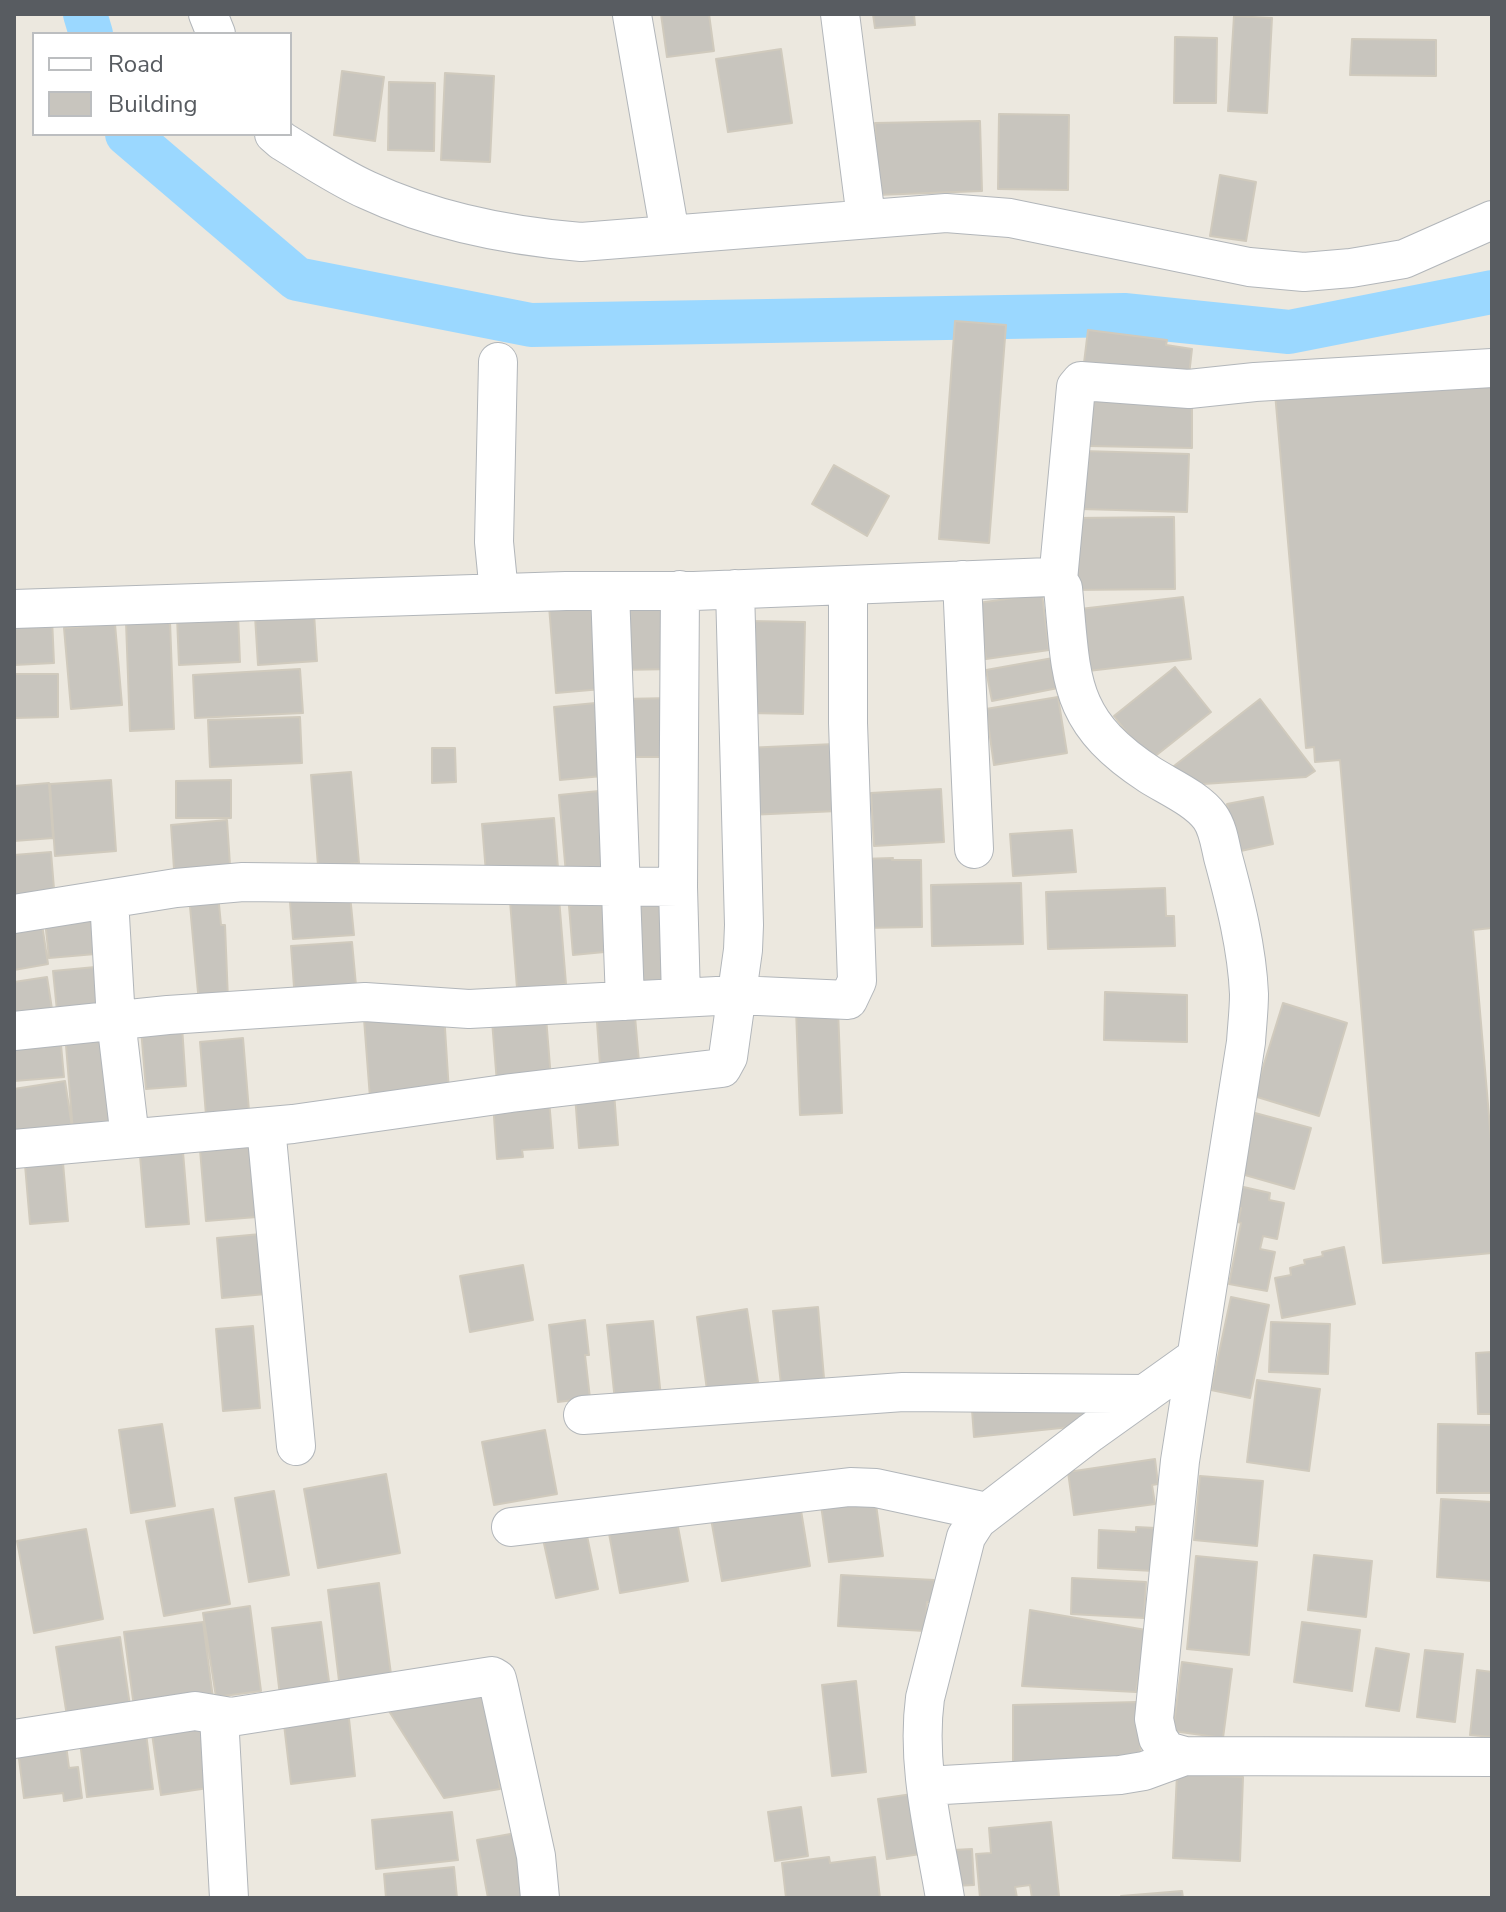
<!DOCTYPE html>
<html>
<head>
<meta charset="utf-8">
<style>
  body { margin:0 }
  #map { position:relative; width:1506px; height:1912px; overflow:hidden; background:#ece8df; font-family:"Nunito Sans",sans-serif }
  canvas { display:block }
  .frame { position:absolute; inset:0; border:16px solid #585c61; pointer-events:none }
  .legend { position:absolute; left:32px; top:32px; width:260px; height:104px; box-sizing:border-box; background:#fff; border:2px solid #bcbec0; margin:0; padding:10px 14px; list-style:none; font-size:24px; color:#585c61 }
  .legend li { display:flex; align-items:center; gap:16px; height:40px }
  .legend b { width:40px; border:2px solid #bcbec0 }
</style>
</head>
<body>
<div id="map">
<canvas width="1506" height="1912"></canvas>
<div class="frame"></div>
<ul class="legend">
<li><b style="height:10px;background:#fff"></b>Road</li>
<li><b style="height:22px;background:#c8c5be"></b>Building</li>
</ul>
</div>
<script>
const g = document.querySelector('canvas').getContext('2d');
g.lineJoin = 'round';
function strokePath(path, color, width, dash) { g.strokeStyle = color; g.lineWidth = width; g.lineCap = dash ? 'butt' : 'round'; g.setLineDash(dash || []); g.stroke(path); }
function fill(path, color) { g.fillStyle = color; g.fill(path, 'evenodd'); }
strokePath(new Path2D(`
  M 85,14 L 91,34
  M 127,134 L 297,279 L 531,325 L 1124,315 L 1289,332 L 1492,292`), '#9bd8ff', 44);
const building = new Path2D(`
  M 661,14 L 709,14 L 714,51 L 667,57 Z
  M 873,14 L 914,14 L 915,25 L 875,28 Z
  M 1234,16 L 1272,18 L 1267,113 L 1228,111 Z
  M 1175,37 L 1217,38 L 1216,103 L 1174,103 Z
  M 1352,39 L 1436,40 L 1436,76 L 1350,75 Z
  M 781,49 L 792,123 L 728,132 L 716,59 Z
  M 342,71 L 384,77 L 375,141 L 334,135 Z
  M 445,73 L 494,76 L 490,162 L 441,160 Z
  M 389,82 L 435,83 L 434,151 L 388,150 Z
  M 999,114 L 1069,115 L 1068,190 L 998,189 Z
  M 980,121 L 982,191 L 877,195 L 875,123 Z
  M 1220,175 L 1256,182 L 1246,241 L 1210,236 Z
  M 955,321 L 1006,325 L 989,543 L 939,539 Z
  M 1088,330 L 1167,340 L 1166,345 L 1192,349 L 1188,384 L 1083,371 Z
  M 1492,384 L 1492,928 L 1473,930 L 1492,1151 L 1492,1253 L 1383,1263 L 1340,760 L 1315,762 L 1314,747 L 1306,748 L 1275,393 Z
  M 1088,394 L 1192,396 L 1192,448 L 1088,446 Z
  M 1082,451 L 1189,454 L 1187,512 L 1081,509 Z
  M 834,465 L 889,496 L 867,536 L 812,504 Z
  M 1174,517 L 1175,589 L 1071,590 L 1074,518 Z
  M 1042,594 L 1049,650 L 986,659 L 978,603 Z
  M 1183,597 L 1191,659 L 1088,671 L 1080,609 Z
  M 595,602 L 602,689 L 556,693 L 549,606 Z
  M 674,607 L 675,669 L 619,670 L 617,609 Z
  M 314,613 L 317,661 L 258,665 L 255,616 Z
  M 238,614 L 240,662 L 179,665 L 177,617 Z
  M 52,618 L 54,663 L 14,665 L 14,620 Z
  M 170,621 L 174,729 L 130,731 L 126,622 Z
  M 750,621 L 805,622 L 803,714 L 748,713 Z
  M 115,624 L 122,705 L 71,709 L 64,628 Z
  M 1053,658 L 1058,688 L 992,701 L 986,670 Z
  M 1175,667 L 1211,712 L 1149,761 L 1114,716 Z
  M 300,669 L 303,713 L 195,718 L 193,675 Z
  M 14,674 L 58,674 L 58,717 L 14,718 Z
  M 1058,697 L 1067,753 L 994,765 L 986,709 Z
  M 673,698 L 674,757 L 622,757 L 621,699 Z
  M 1260,699 L 1315,771 L 1306,777 L 1174,786 L 1165,773 Z
  M 606,702 L 613,775 L 560,780 L 554,707 Z
  M 300,717 L 302,763 L 210,767 L 208,720 Z
  M 835,744 L 838,811 L 748,815 L 745,748 Z
  M 432,748 L 455,748 L 456,782 L 432,783 Z
  M 351,772 L 359,863 L 318,866 L 311,775 Z
  M 111,780 L 116,851 L 55,856 L 50,784 Z
  M 231,780 L 231,818 L 176,818 L 176,781 Z
  M 49,783 L 53,838 L 14,841 L 14,786 Z
  M 941,789 L 944,842 L 874,846 L 871,793 Z
  M 609,790 L 616,871 L 566,874 L 559,795 Z
  M 1263,797 L 1273,844 L 1236,852 L 1227,804 Z
  M 554,818 L 558,868 L 486,873 L 482,824 Z
  M 227,820 L 231,880 L 175,884 L 171,825 Z
  M 1072,830 L 1076,872 L 1013,876 L 1010,834 Z
  M 51,852 L 55,901 L 14,904 L 14,855 Z
  M 893,858 L 892,860 L 921,860 L 922,927 L 862,928 L 860,859 Z
  M 1021,883 L 1023,944 L 932,946 L 931,885 Z
  M 349,885 L 354,935 L 293,939 L 289,890 Z
  M 1165,888 L 1166,916 L 1174,916 L 1175,946 L 1048,949 L 1046,892 Z
  M 218,894 L 221,925 L 225,925 L 228,1000 L 199,1003 L 189,896 Z
  M 616,894 L 615,951 L 573,955 L 569,906 Z
  M 559,898 L 566,984 L 517,988 L 510,901 Z
  M 628,899 L 677,899 L 678,983 L 628,983 Z
  M 104,916 L 107,953 L 49,958 L 45,921 Z
  M 41,918 L 48,964 L 14,970 L 14,922 Z
  M 352,942 L 357,996 L 295,1001 L 291,946 Z
  M 106,966 L 109,1007 L 57,1011 L 53,971 Z
  M 47,977 L 54,1022 L 14,1027 L 14,982 Z
  M 1105,992 L 1187,995 L 1187,1042 L 1104,1040 Z
  M 1283,1003 L 1347,1023 L 1319,1116 L 1254,1096 Z
  M 634,1005 L 639,1062 L 600,1065 L 596,1008 Z
  M 838,1009 L 842,1113 L 800,1115 L 796,1010 Z
  M 444,1013 L 449,1092 L 370,1098 L 364,1019 Z
  M 546,1017 L 551,1079 L 497,1083 L 492,1021 Z
  M 182,1026 L 186,1086 L 146,1089 L 141,1029 Z
  M 111,1029 L 119,1128 L 73,1132 L 65,1033 Z
  M 60,1034 L 64,1077 L 14,1081 L 14,1038 Z
  M 243,1038 L 249,1111 L 206,1115 L 200,1042 Z
  M 65,1081 L 72,1127 L 14,1136 L 14,1089 Z
  M 614,1092 L 618,1145 L 579,1148 L 575,1095 Z
  M 549,1099 L 553,1148 L 522,1150 L 523,1157 L 497,1159 L 493,1103 Z
  M 1255,1113 L 1311,1128 L 1294,1189 L 1238,1173 Z
  M 250,1133 L 257,1217 L 206,1221 L 199,1138 Z
  M 182,1140 L 189,1224 L 146,1227 L 139,1144 Z
  M 62,1151 L 68,1221 L 30,1224 L 24,1153 Z
  M 1239,1186 L 1270,1193 L 1269,1200 L 1284,1203 L 1277,1239 L 1263,1236 L 1260,1249 L 1275,1252 L 1267,1291 L 1229,1284 L 1241,1223 L 1238,1222 L 1241,1208 L 1234,1207 Z
  M 261,1234 L 266,1294 L 222,1298 L 217,1238 Z
  M 1344,1247 L 1355,1304 L 1282,1318 L 1275,1278 L 1291,1275 L 1290,1268 L 1305,1264 L 1304,1260 L 1323,1256 L 1322,1252 Z
  M 523,1265 L 533,1320 L 470,1332 L 460,1276 Z
  M 1231,1297 L 1269,1305 L 1250,1398 L 1211,1390 Z
  M 818,1307 L 825,1390 L 782,1394 L 773,1311 Z
  M 747,1309 L 758,1382 L 707,1390 L 697,1317 Z
  M 585,1320 L 589,1355 L 585,1355 L 590,1398 L 558,1402 L 549,1325 Z
  M 653,1321 L 661,1397 L 615,1401 L 607,1325 Z
  M 1271,1322 L 1330,1324 L 1328,1374 L 1269,1372 Z
  M 253,1326 L 260,1408 L 223,1411 L 216,1329 Z
  M 1492,1352 L 1492,1414 L 1478,1414 L 1476,1353 Z
  M 1257,1380 L 1320,1389 L 1309,1471 L 1247,1462 Z
  M 1087,1398 L 1090,1425 L 974,1437 L 972,1410 Z
  M 162,1424 L 175,1506 L 131,1513 L 119,1430 Z
  M 1438,1424 L 1492,1425 L 1492,1493 L 1437,1493 Z
  M 545,1430 L 557,1494 L 494,1505 L 482,1442 Z
  M 1155,1459 L 1158,1484 L 1152,1485 L 1155,1504 L 1074,1515 L 1068,1472 Z
  M 386,1474 L 400,1553 L 318,1568 L 304,1489 Z
  M 1200,1476 L 1263,1481 L 1257,1546 L 1194,1540 Z
  M 274,1491 L 289,1575 L 249,1582 L 235,1498 Z
  M 875,1497 L 883,1556 L 829,1562 L 821,1505 Z
  M 799,1498 L 810,1566 L 722,1581 L 710,1513 Z
  M 1441,1499 L 1492,1502 L 1492,1581 L 1437,1577 Z
  M 213,1509 L 230,1604 L 164,1616 L 146,1521 Z
  M 676,1516 L 688,1581 L 620,1593 L 608,1528 Z
  M 1136,1527 L 1156,1528 L 1154,1571 L 1098,1568 L 1099,1530 L 1136,1532 Z
  M 86,1529 L 103,1619 L 34,1633 L 17,1541 Z
  M 586,1531 L 598,1589 L 556,1598 L 543,1539 Z
  M 1314,1555 L 1372,1561 L 1366,1617 L 1308,1610 Z
  M 1196,1556 L 1257,1562 L 1249,1655 L 1187,1649 Z
  M 841,1575 L 934,1580 L 933,1602 L 927,1602 L 925,1631 L 838,1626 Z
  M 1072,1578 L 1146,1582 L 1144,1618 L 1071,1614 Z
  M 379,1583 L 392,1682 L 340,1689 L 328,1590 Z
  M 250,1606 L 261,1691 L 216,1697 L 203,1613 Z
  M 1030,1610 L 1146,1630 L 1136,1692 L 1022,1686 Z
  M 203,1622 L 213,1698 L 134,1707 L 124,1632 Z
  M 321,1622 L 330,1689 L 280,1696 L 272,1628 Z
  M 1302,1622 L 1360,1630 L 1352,1691 L 1294,1682 Z
  M 120,1637 L 130,1706 L 67,1716 L 56,1647 Z
  M 1376,1648 L 1409,1654 L 1399,1711 L 1366,1706 Z
  M 1425,1650 L 1463,1654 L 1455,1722 L 1417,1717 Z
  M 1182,1662 L 1232,1669 L 1223,1738 L 1173,1731 Z
  M 1477,1670 L 1492,1672 L 1492,1737 L 1470,1735 Z
  M 856,1681 L 866,1772 L 832,1776 L 822,1685 Z
  M 486,1683 L 500,1789 L 444,1798 L 382,1700 Z
  M 1138,1702 L 1141,1761 L 1013,1772 L 1013,1705 Z
  M 348,1709 L 355,1776 L 291,1784 L 283,1716 Z
  M 205,1720 L 215,1787 L 161,1795 L 151,1727 Z
  M 145,1725 L 153,1789 L 87,1797 L 79,1734 Z
  M 66,1745 L 69,1768 L 78,1767 L 82,1798 L 64,1801 L 63,1793 L 24,1798 L 18,1751 Z
  M 1177,1774 L 1243,1777 L 1240,1861 L 1173,1858 Z
  M 919,1793 L 927,1853 L 887,1859 L 878,1799 Z
  M 801,1807 L 808,1856 L 775,1861 L 768,1812 Z
  M 452,1812 L 458,1860 L 376,1869 L 372,1820 Z
  M 1051,1822 L 1059,1896 L 1032,1898 L 1030,1885 L 1015,1887 L 1017,1898 L 980,1898 L 976,1854 L 991,1853 L 989,1828 Z
  M 516,1833 L 529,1898 L 488,1898 L 477,1840 Z
  M 972,1849 L 974,1885 L 954,1886 L 953,1850 Z
  M 829,1857 L 830,1863 L 875,1857 L 880,1898 L 786,1898 L 782,1863 Z
  M 454,1867 L 457,1898 L 386,1898 L 384,1874 Z
  M 1182,1891 L 1183,1898 L 1121,1898 L 1121,1896 Z`);
fill(building, '#c8c5be');
strokePath(building, '#d0cabd', 2);
const minor = new Path2D(`
  M 208,14 L 216,34
  M 840,14 L 866,218
  M 632,15 L 670,234
  M 274,134 L 282,141 C 310,158 338,177 367,190 C 433,221 509,236 581,242 L 946,213 L 1010,218 L 1249,267 L 1304,272 L 1351,268 L 1404,259 L 1492,220
  M 498,362 L 494,542 L 499,593
  M 962,580 L 974,849
  M 1058,580 L 1076,387 L 1081,381 L 1189,389 L 1255,382 L 1492,368
  M 680,590 L 678,887 L 681,998
  M 610,591 L 625,1001
  M 14,609 L 566,591 L 694,591 L 1050,577 L 1058,580 L 1063,588 C 1072,680 1066,720 1150,775 C 1169,787 1197,799 1210,817 C 1218,828 1220,844 1223,857 C 1235,901 1247,948 1249,994 C 1249,1010 1247,1026 1246,1042 L 1180,1461 L 1154,1719 L 1158,1738 L 1167,1751 L 1185,1756 L 1492,1757
  M 109,899 L 116,1020 L 130,1138
  M 14,914 L 176,888 L 243,882 L 678,887
  M 14,1031 L 168,1015 L 365,1002 L 469,1009 L 736,995 L 848,1000 L 857,981 L 848,723 L 848,585
  M 266,1127 L 296,1446
  M 14,1149 L 293,1124 L 511,1093 L 722,1068 L 728,1057 L 743,950 L 744,925 L 735,589
  M 583,1415 L 903,1392 L 1145,1394
  M 511,1527 L 850,1487 L 876,1488 L 987,1512
  M 219,1716 L 229,1898
  M 14,1739 L 195,1711 L 231,1717 L 492,1676 L 497,1679 L 499,1687 L 536,1856 L 540,1898
  M 926,1786 L 1120,1775 L 1144,1771 L 1185,1756
  M 945,1898 C 934,1832 916,1765 925,1698 L 966,1537 L 977,1520 L 1090,1433 L 1195,1358`);
strokePath(minor, '#b2b6ba', 40);
strokePath(minor, '#fff', 38);
</script>
</body>
</html>
